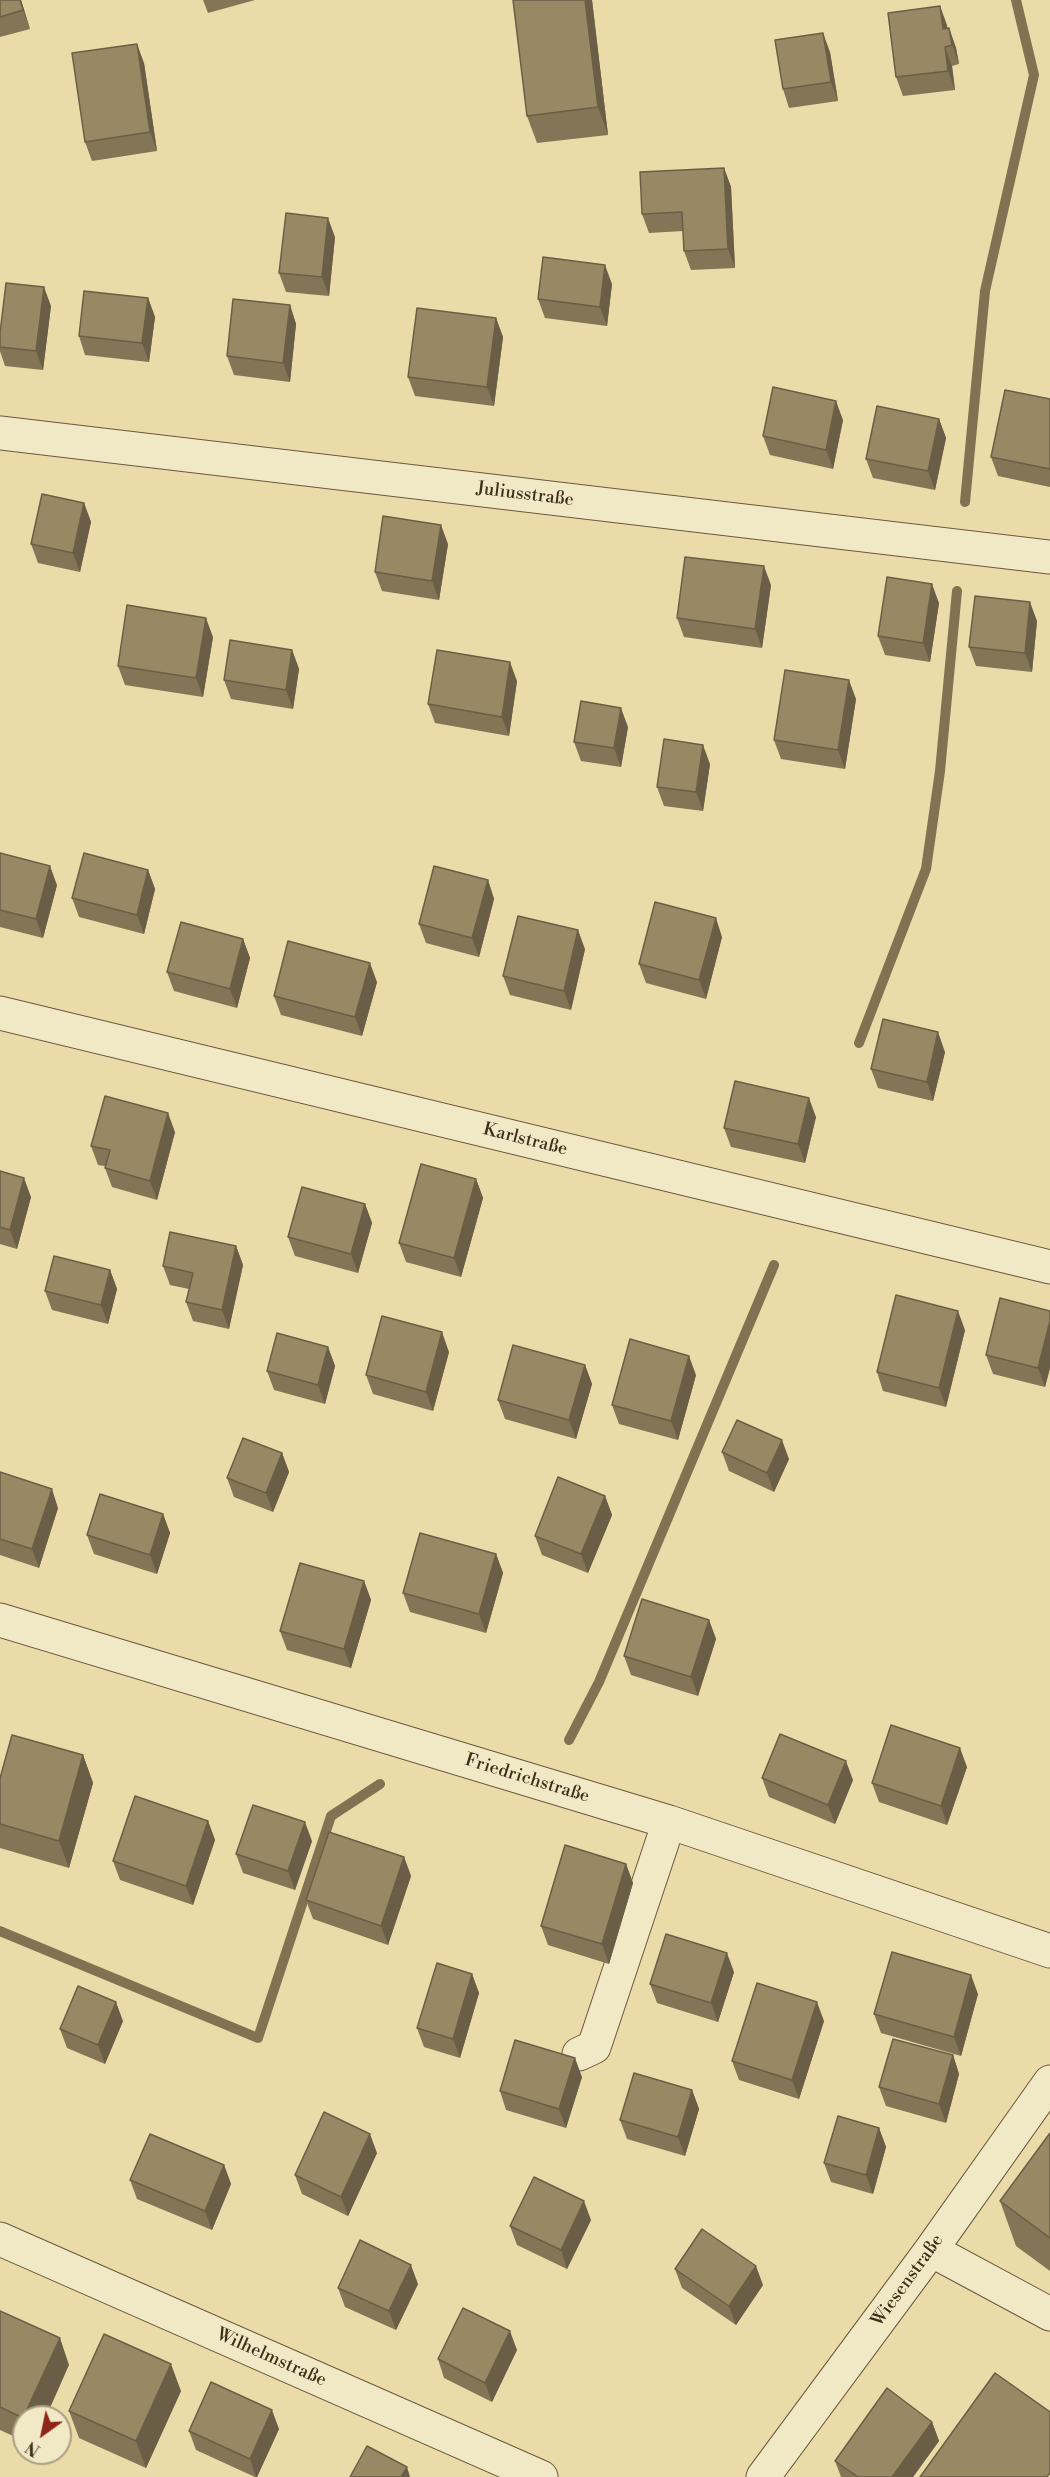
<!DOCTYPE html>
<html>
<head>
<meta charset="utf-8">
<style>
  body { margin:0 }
  #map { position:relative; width:1050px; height:2477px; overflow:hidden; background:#eadba8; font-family:"Libre Bodoni",serif }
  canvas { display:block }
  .north { position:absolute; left:12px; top:2405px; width:60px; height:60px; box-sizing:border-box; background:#f1e8c6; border:2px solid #aa9e81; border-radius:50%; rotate:213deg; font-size:16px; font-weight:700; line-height:24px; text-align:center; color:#3f2e1a }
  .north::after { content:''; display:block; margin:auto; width:21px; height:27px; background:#8f2418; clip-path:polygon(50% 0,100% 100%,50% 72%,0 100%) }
</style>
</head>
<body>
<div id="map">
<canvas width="1050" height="2477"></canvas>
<div class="north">N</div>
</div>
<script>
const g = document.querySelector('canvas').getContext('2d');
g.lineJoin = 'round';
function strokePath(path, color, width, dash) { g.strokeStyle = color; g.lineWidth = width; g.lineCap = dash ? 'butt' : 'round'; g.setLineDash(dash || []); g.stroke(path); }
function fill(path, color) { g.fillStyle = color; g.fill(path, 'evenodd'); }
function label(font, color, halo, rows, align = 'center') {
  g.font = font + ' "Libre Bodoni",serif'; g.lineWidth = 4.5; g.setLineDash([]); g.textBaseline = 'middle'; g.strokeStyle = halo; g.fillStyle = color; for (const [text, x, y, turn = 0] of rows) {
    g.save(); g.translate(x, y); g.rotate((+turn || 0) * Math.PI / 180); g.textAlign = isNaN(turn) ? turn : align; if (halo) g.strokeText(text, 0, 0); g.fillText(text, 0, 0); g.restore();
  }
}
strokePath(new Path2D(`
  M 965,502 L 985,291 L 1034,75 L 1016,0
  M 859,1043 L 926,869 L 940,771 L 957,591
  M 569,1740 L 599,1682 L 774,1265
  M 0,1931 L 258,2038 L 331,1816 L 380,1784`), '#837252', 10);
const minor = new Path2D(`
  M 0,433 L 1050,557
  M 0,1013 L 1050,1267
  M 0,1620 L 669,1822 L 1050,1951
  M 579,2054 L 594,2047 L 669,1822
  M 0,2239 L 541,2477
  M 931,2250 L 1050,2314
  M 763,2477 L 931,2250 L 1050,2082`);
strokePath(minor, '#6a593e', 35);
strokePath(minor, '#f1e8c6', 33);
fill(new Path2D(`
  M 0,0 L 21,0 L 30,29 L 0,37 Z
  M 203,0 L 255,0 L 208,13 Z
  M 592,0 L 608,135 L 537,143 L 527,116 Z
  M 947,25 L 947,29 L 949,28 L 956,48 L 959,64 L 952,66 L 955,90 L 903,96 L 896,77 Z
  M 830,52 L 838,101 L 789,108 L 783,89 Z
  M 144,63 L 157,151 L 92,161 L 85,142 Z
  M 724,168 L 731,187 L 735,268 L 691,270 L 684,251 L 683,231 L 649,233 L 642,214 Z
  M 335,237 L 329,296 L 286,292 L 279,273 Z
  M 612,284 L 607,326 L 545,318 L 538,299 Z
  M 148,298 L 155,317 L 149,362 L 85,355 L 79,336 Z
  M 290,305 L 296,324 L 290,382 L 234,375 L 227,356 Z
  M 51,306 L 43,370 L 5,366 L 0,351 L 0,333 Z
  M 496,318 L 503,337 L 494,406 L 415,396 L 408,377 Z
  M 1050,399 L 1050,487 L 998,476 L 991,457 Z
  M 939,419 L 946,438 L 935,490 L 873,478 L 866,459 Z
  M 843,420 L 833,469 L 770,455 L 763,436 Z
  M 84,503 L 91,522 L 80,572 L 38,563 L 31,544 Z
  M 448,544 L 439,600 L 382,591 L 375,572 Z
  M 771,585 L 762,648 L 684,637 L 677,618 Z
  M 939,603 L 930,662 L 885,655 L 878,636 Z
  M 1037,621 L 1032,672 L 976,666 L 969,647 Z
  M 213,637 L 203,697 L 125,685 L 118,666 Z
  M 292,650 L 299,669 L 293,709 L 231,699 L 224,680 Z
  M 517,681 L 509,736 L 435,723 L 428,704 Z
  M 856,699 L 845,769 L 781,759 L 774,740 Z
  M 628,727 L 621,767 L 581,761 L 574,742 Z
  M 710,764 L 703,811 L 664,806 L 657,787 Z
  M 0,853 L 57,885 L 43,938 L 0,927 Z
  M 148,870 L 155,889 L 144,934 L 79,917 L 72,898 Z
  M 488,880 L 494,899 L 479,957 L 426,943 L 419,924 Z
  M 722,937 L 706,999 L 646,983 L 639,964 Z
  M 243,939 L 250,958 L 237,1008 L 174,991 L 167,972 Z
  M 585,949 L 571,1010 L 510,995 L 503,976 Z
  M 377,982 L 362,1036 L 281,1015 L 274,996 Z
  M 945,1052 L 933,1101 L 878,1088 L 871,1069 Z
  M 816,1117 L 805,1163 L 731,1147 L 724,1128 Z
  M 175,1132 L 157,1200 L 112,1187 L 105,1168 L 105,1166 L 98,1165 L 91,1146 Z
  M 0,1171 L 31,1197 L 17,1249 L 0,1244 Z
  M 476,1179 L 483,1198 L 461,1277 L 406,1262 L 399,1243 Z
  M 365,1204 L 372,1223 L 358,1273 L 295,1256 L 288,1237 Z
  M 236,1246 L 243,1265 L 229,1329 L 193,1321 L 186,1302 L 189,1289 L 170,1285 L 163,1266 Z
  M 110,1270 L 117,1289 L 108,1324 L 52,1310 L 45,1291 Z
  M 1050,1311 L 1050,1368 L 1045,1387 L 993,1374 L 986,1355 Z
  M 965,1330 L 946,1407 L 883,1391 L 877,1372 Z
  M 328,1347 L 335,1366 L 325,1404 L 274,1390 L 267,1371 Z
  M 449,1352 L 433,1411 L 373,1394 L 366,1375 Z
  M 585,1365 L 592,1384 L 576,1439 L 505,1419 L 498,1400 Z
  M 696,1375 L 678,1440 L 619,1424 L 612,1405 Z
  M 722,1452 L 789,1459 L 774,1492 L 729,1471 Z
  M 282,1453 L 289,1472 L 273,1512 L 234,1497 L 227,1478 Z
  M 0,1472 L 58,1508 L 39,1568 L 0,1555 Z
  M 605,1496 L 612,1515 L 588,1573 L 542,1555 L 535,1536 Z
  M 163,1514 L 170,1533 L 157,1574 L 94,1554 L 87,1535 Z
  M 496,1554 L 503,1573 L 486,1633 L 410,1612 L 403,1593 Z
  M 364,1581 L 371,1600 L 351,1668 L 287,1650 L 280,1631 Z
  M 709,1620 L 716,1639 L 698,1696 L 631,1675 L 624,1656 Z
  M 83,1755 L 93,1783 L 69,1868 L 0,1848 L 0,1778 Z
  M 967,1767 L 947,1825 L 879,1802 L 872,1783 Z
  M 762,1778 L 853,1780 L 835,1824 L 769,1797 Z
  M 208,1821 L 215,1840 L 193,1905 L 120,1880 L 113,1861 Z
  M 312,1841 L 295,1890 L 243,1873 L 236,1854 Z
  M 404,1857 L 411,1876 L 388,1945 L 313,1919 L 306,1900 Z
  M 626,1864 L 633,1883 L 609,1964 L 548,1945 L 541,1926 Z
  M 734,1972 L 718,2022 L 657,2003 L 650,1984 Z
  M 472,1974 L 479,1993 L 460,2058 L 424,2047 L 417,2028 Z
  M 978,1994 L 961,2056 L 881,2033 L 874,2014 Z
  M 123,2021 L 105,2064 L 67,2048 L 60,2029 Z
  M 824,2021 L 799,2099 L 739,2080 L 732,2061 Z
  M 953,2055 L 959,2074 L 946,2123 L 886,2106 L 879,2087 Z
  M 582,2077 L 566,2128 L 506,2110 L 500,2091 Z
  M 692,2090 L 699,2109 L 685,2156 L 627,2139 L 620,2120 Z
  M 879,2128 L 886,2147 L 873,2194 L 831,2182 L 824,2163 Z
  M 1050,2133 L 1050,2271 L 1016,2246 L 1000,2201 Z
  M 377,2153 L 348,2216 L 302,2194 L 295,2175 Z
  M 224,2165 L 231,2184 L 212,2230 L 137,2199 L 130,2180 Z
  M 591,2220 L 567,2269 L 517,2245 L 510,2226 Z
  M 675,2269 L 763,2285 L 736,2325 L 682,2288 Z
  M 418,2284 L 396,2330 L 345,2307 L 338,2288 Z
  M 0,2311 L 69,2365 L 24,2417 L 24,2441 L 0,2430 Z
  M 517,2350 L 492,2402 L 444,2378 L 438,2359 Z
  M 181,2391 L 146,2468 L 79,2438 L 69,2411 Z
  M 932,2422 L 939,2441 L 913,2477 L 841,2477 L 835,2461 Z
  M 279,2429 L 257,2477 L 255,2477 L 196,2450 L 189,2431 Z`), '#837556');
fill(new Path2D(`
  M 20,0 L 21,0 L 30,29 L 23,10 Z
  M 585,0 L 592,0 L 608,135 L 598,107 Z
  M 940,6 L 947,25 L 949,46 L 943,29 Z
  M 949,28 L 956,48 L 959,64 L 952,45 Z
  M 823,33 L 830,52 L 838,101 L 831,82 Z
  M 137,44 L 144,63 L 157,151 L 150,132 Z
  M 945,47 L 952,66 L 955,90 L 948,71 Z
  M 724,168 L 731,187 L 735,268 L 728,249 Z
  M 328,218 L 335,237 L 329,296 L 322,277 Z
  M 605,265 L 612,284 L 607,326 L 600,307 Z
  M 44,287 L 51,306 L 43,370 L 36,351 Z
  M 148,298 L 155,317 L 149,362 L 142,343 Z
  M 290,305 L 296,324 L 290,382 L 283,363 Z
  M 496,318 L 503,337 L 494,406 L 487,387 Z
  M 836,401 L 843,420 L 833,469 L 826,450 Z
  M 939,419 L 946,438 L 935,490 L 928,471 Z
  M 84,503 L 91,522 L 80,572 L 73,553 Z
  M 441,525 L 448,544 L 439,600 L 432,581 Z
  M 764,566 L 771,585 L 762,648 L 755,629 Z
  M 932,584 L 939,603 L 930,662 L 923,643 Z
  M 1030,602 L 1037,621 L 1032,672 L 1025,653 Z
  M 206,618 L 213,637 L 203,697 L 196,678 Z
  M 292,650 L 299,669 L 293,709 L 286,690 Z
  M 510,662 L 517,681 L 509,736 L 502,717 Z
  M 849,680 L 856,699 L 845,769 L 838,750 Z
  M 621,708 L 628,727 L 621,767 L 614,748 Z
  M 703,745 L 710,764 L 703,811 L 696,792 Z
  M 50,866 L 57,885 L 43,938 L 36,919 Z
  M 148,870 L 155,889 L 144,934 L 137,915 Z
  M 488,880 L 494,899 L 479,957 L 472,938 Z
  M 716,918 L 722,937 L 706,999 L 699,980 Z
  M 578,930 L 585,949 L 571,1010 L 564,991 Z
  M 243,939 L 250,958 L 237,1008 L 230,989 Z
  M 370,963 L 377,982 L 362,1036 L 355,1017 Z
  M 938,1032 L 945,1052 L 933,1101 L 927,1082 Z
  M 809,1098 L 816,1117 L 805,1163 L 798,1144 Z
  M 168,1113 L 175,1132 L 157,1200 L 150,1181 Z
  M 24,1178 L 31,1197 L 17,1249 L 10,1230 Z
  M 476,1179 L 483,1198 L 461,1277 L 454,1258 Z
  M 365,1204 L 372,1223 L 358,1273 L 351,1254 Z
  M 236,1246 L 243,1265 L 229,1329 L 222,1310 Z
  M 110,1270 L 117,1289 L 108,1324 L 101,1305 Z
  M 958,1311 L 965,1330 L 946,1407 L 939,1388 Z
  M 1050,1321 L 1050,1368 L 1045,1387 L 1038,1368 Z
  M 442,1332 L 449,1352 L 433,1411 L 426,1392 Z
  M 328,1347 L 335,1366 L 325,1404 L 318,1385 Z
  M 689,1356 L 696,1375 L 678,1440 L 671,1421 Z
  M 585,1365 L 592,1384 L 576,1439 L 569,1420 Z
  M 782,1440 L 789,1459 L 774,1492 L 767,1473 Z
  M 282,1453 L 289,1472 L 273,1512 L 266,1493 Z
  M 52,1489 L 58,1508 L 39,1568 L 32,1549 Z
  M 605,1496 L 612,1515 L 588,1573 L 581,1554 Z
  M 163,1514 L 170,1533 L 157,1574 L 150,1555 Z
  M 496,1554 L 503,1573 L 486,1633 L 479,1614 Z
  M 364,1581 L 371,1600 L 351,1668 L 344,1649 Z
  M 709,1620 L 716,1639 L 698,1696 L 691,1677 Z
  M 960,1748 L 967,1767 L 947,1825 L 941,1806 Z
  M 83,1755 L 93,1783 L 69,1868 L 59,1841 Z
  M 846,1761 L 853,1780 L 835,1824 L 828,1805 Z
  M 208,1821 L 215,1840 L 193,1905 L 186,1886 Z
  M 305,1822 L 312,1841 L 295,1890 L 288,1871 Z
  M 404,1857 L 411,1876 L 388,1945 L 381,1926 Z
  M 626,1864 L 633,1883 L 609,1964 L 602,1944 Z
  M 727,1953 L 734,1972 L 718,2022 L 711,2003 Z
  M 472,1974 L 479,1993 L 460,2058 L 453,2039 Z
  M 971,1975 L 978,1994 L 961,2056 L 954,2037 Z
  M 116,2002 L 123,2021 L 105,2064 L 98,2045 Z
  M 817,2002 L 824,2021 L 799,2099 L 792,2080 Z
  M 953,2055 L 959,2074 L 946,2123 L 939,2104 Z
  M 575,2058 L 582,2077 L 566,2128 L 559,2109 Z
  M 692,2090 L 699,2109 L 685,2156 L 678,2137 Z
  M 879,2128 L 886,2147 L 873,2194 L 866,2175 Z
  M 370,2134 L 377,2153 L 348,2216 L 341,2197 Z
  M 224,2165 L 231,2184 L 212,2230 L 205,2211 Z
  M 584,2201 L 591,2220 L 567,2269 L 561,2250 Z
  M 411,2265 L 418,2284 L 396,2330 L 389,2311 Z
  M 756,2266 L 763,2285 L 736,2325 L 729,2306 Z
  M 510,2331 L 517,2350 L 492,2402 L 485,2383 Z
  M 60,2338 L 69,2365 L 46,2417 L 24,2417 L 24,2419 L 23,2418 Z
  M 171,2364 L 181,2391 L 146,2468 L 136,2441 Z
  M 272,2410 L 279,2429 L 257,2477 L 256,2477 L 250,2459 Z
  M 932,2422 L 939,2441 L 913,2477 L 892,2477 Z
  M 407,2467 L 410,2477 L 401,2477 Z`), '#6a5f46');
const building = new Path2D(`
  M 0,0 L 20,0 L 23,10 L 0,17 Z
  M 513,0 L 585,0 L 598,107 L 527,116 Z
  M 940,6 L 943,29 L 949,28 L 952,45 L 945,47 L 948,71 L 896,77 L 888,13 Z
  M 823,33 L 831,82 L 783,89 L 775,40 Z
  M 137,44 L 150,132 L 85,142 L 72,53 Z
  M 724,168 L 728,249 L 684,251 L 682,212 L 642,214 L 640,172 Z
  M 286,213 L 328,218 L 322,277 L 279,273 Z
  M 543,257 L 605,265 L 600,307 L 538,299 Z
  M 6,283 L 44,287 L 36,351 L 0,347 L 0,333 Z
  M 84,291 L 148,298 L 142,343 L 79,336 Z
  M 233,299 L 290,305 L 283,363 L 227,356 Z
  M 417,308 L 496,318 L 487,387 L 408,377 Z
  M 773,387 L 836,401 L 826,450 L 763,436 Z
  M 1005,390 L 1050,399 L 1050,469 L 991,457 Z
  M 877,406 L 939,419 L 928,471 L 866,459 Z
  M 42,494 L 84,503 L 73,553 L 31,544 Z
  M 383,516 L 441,525 L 432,581 L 375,572 Z
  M 685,557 L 764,566 L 755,629 L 677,618 Z
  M 887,577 L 932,584 L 923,643 L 878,636 Z
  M 975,596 L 1030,602 L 1025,653 L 969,647 Z
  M 127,605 L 206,618 L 196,678 L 118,666 Z
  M 230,640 L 292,650 L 286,690 L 224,680 Z
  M 437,650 L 510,662 L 502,717 L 428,704 Z
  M 785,670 L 849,680 L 838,750 L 774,740 Z
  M 581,701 L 621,708 L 614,748 L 574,742 Z
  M 664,739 L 703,745 L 696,792 L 657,787 Z
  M 0,853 L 50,866 L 36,919 L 0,910 Z
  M 84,853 L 148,870 L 137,915 L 72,898 Z
  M 434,866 L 488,880 L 472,938 L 419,924 Z
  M 655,902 L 716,918 L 699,980 L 639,964 Z
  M 518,916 L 578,930 L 564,991 L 503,976 Z
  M 181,922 L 243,939 L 230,989 L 167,972 Z
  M 288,941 L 370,963 L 355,1017 L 274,996 Z
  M 883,1019 L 938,1032 L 927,1082 L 871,1069 Z
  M 735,1081 L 809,1098 L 798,1144 L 724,1128 Z
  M 105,1096 L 168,1113 L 150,1181 L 105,1168 L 110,1150 L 91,1146 Z
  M 421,1164 L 476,1179 L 454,1258 L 399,1243 Z
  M 0,1171 L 24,1178 L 10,1230 L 0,1227 Z
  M 302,1187 L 365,1204 L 351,1254 L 288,1237 Z
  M 170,1232 L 236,1246 L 222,1310 L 186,1302 L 193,1273 L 163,1266 Z
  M 54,1256 L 110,1270 L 101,1305 L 45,1291 Z
  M 896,1295 L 958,1311 L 939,1388 L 877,1372 Z
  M 1000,1298 L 1050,1311 L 1050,1321 L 1038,1368 L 986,1355 Z
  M 382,1316 L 442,1332 L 426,1392 L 366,1375 Z
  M 277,1333 L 328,1347 L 318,1385 L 267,1371 Z
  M 630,1339 L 689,1356 L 671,1421 L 612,1405 Z
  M 513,1345 L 585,1365 L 569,1420 L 498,1400 Z
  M 737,1420 L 782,1440 L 767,1473 L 722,1452 Z
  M 243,1438 L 282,1453 L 266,1493 L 227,1478 Z
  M 0,1472 L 52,1489 L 32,1549 L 0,1539 Z
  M 558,1477 L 605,1496 L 581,1554 L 535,1536 Z
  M 100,1494 L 163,1514 L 150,1555 L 87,1535 Z
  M 420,1533 L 496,1554 L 479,1614 L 403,1593 Z
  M 300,1563 L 364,1581 L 344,1649 L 280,1631 Z
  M 642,1599 L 709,1620 L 691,1677 L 624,1656 Z
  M 891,1725 L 960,1748 L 941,1806 L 872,1783 Z
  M 780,1734 L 846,1761 L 828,1805 L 762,1778 Z
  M 12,1735 L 83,1755 L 59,1841 L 0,1824 L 0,1778 Z
  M 135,1796 L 208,1821 L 186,1886 L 113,1861 Z
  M 253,1805 L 305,1822 L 288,1871 L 236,1854 Z
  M 329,1832 L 404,1857 L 381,1926 L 306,1900 Z
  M 565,1845 L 626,1864 L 602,1944 L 541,1926 Z
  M 666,1934 L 727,1953 L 711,2003 L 650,1984 Z
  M 892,1952 L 971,1975 L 954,2037 L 874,2014 Z
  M 437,1963 L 472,1974 L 453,2039 L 417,2028 Z
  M 757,1983 L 817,2002 L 792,2080 L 732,2061 Z
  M 78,1986 L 116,2002 L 98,2045 L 60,2029 Z
  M 893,2039 L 953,2055 L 939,2104 L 879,2087 Z
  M 515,2040 L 575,2058 L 559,2109 L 500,2091 Z
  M 634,2073 L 692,2090 L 678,2137 L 620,2120 Z
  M 324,2112 L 370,2134 L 341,2197 L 295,2175 Z
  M 838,2116 L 879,2128 L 866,2175 L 824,2163 Z
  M 1050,2133 L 1050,2238 L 1000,2201 Z
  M 150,2134 L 224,2165 L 205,2211 L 130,2180 Z
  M 534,2177 L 584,2201 L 561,2250 L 510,2226 Z
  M 702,2229 L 756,2266 L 729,2306 L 675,2269 Z
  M 360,2240 L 411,2265 L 389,2311 L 338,2288 Z
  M 463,2308 L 510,2331 L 485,2383 L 438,2359 Z
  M 0,2311 L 60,2338 L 23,2418 L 0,2407 Z
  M 104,2334 L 171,2364 L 136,2441 L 69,2411 Z
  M 995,2373 L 1050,2412 L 1050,2473 L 1047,2477 L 920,2477 Z
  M 211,2382 L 272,2410 L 250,2459 L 189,2431 Z
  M 887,2388 L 932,2422 L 892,2477 L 858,2477 L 835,2461 Z
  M 367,2446 L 407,2467 L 401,2477 L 350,2477 Z`);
fill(building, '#988864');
strokePath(building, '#6a5f46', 1.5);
label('18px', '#3f2e1a', '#f1e8c6', [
  ["Juliusstraße",525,495,7],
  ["Karlstraße",525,1140,14],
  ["Friedrichstraße",527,1779,17],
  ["Wiesenstraße",908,2281,-54],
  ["Wilhelmstraße",271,2358,24]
]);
</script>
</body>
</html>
